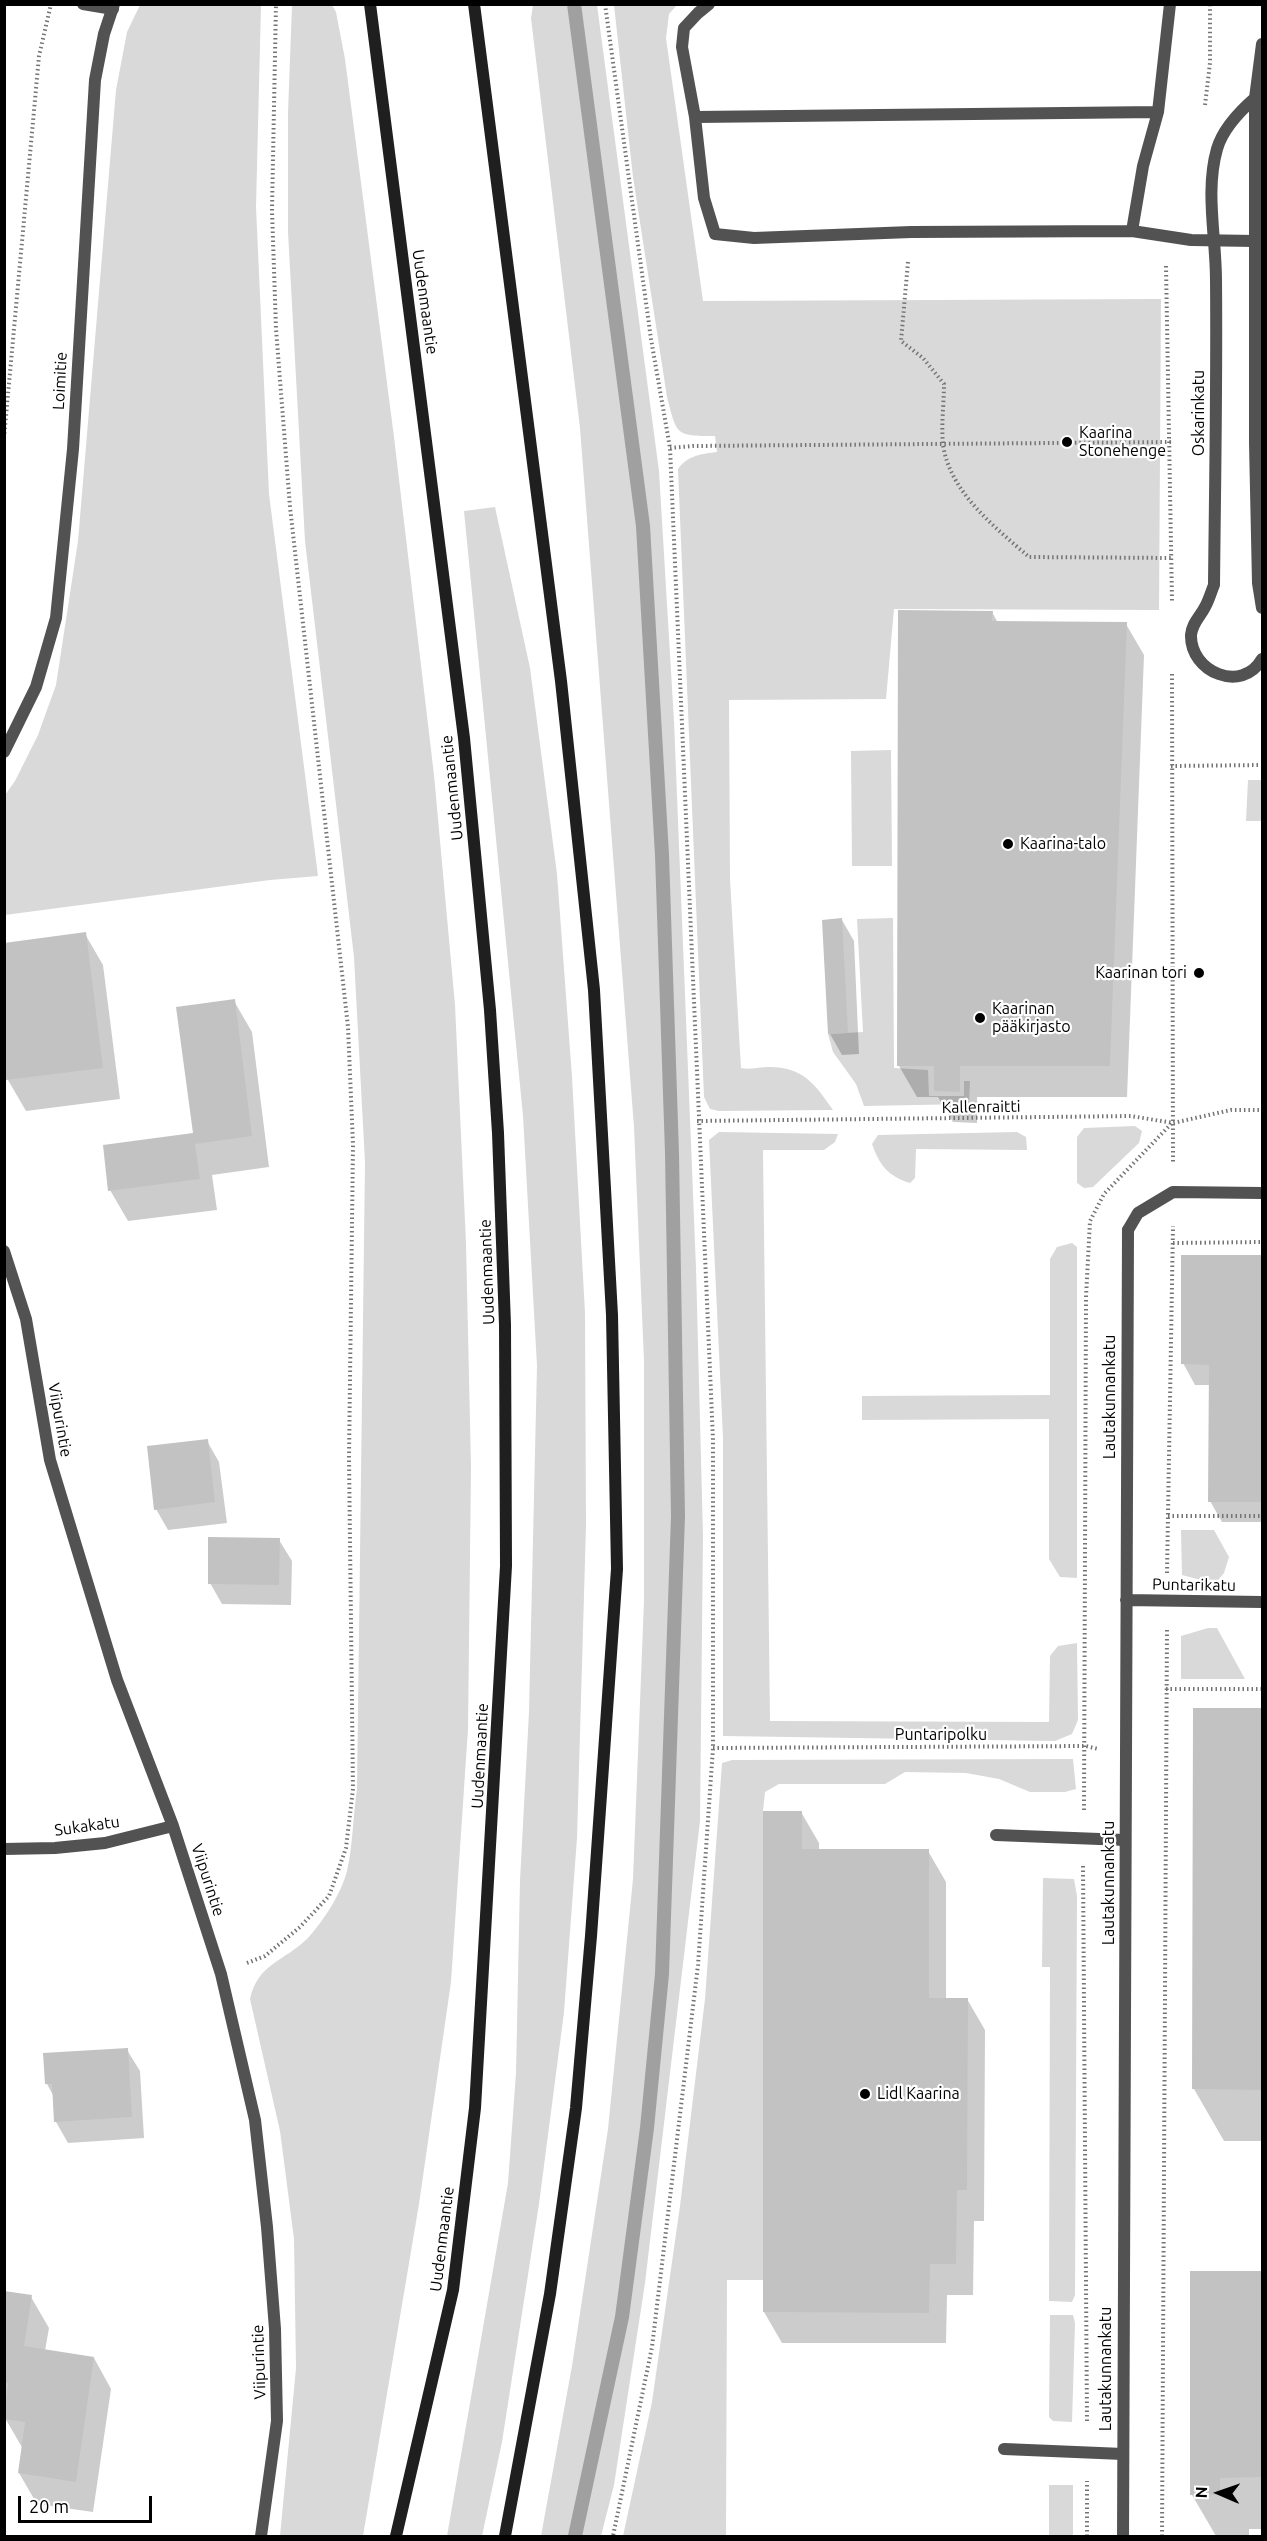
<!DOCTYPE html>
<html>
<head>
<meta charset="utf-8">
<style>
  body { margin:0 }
  #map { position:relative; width:1267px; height:2541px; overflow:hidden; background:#fff; font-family:Ubuntu,sans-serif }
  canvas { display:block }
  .frame { position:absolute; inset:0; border:6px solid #000; pointer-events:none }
  .north { position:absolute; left:1189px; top:2463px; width:60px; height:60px; -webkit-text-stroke:4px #fff; paint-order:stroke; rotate:272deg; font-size:16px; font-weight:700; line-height:24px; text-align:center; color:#000 }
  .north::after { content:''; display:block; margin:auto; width:21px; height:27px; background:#000; clip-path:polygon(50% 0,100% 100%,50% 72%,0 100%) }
  .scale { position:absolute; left:18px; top:2496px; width:134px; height:27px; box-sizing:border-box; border:3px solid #000; border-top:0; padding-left:8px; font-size:18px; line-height:21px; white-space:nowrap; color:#000; -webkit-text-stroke:4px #fff; paint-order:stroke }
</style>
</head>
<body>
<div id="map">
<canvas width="1267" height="2541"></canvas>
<div class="frame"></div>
<div class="north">N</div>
<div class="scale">20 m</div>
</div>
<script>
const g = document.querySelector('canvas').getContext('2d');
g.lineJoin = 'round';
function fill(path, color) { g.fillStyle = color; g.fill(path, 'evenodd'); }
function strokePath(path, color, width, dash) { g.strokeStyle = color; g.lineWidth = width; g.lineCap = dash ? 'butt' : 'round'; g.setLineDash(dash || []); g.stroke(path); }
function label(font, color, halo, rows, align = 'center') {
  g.font = font + ' Ubuntu,sans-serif'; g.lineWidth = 4.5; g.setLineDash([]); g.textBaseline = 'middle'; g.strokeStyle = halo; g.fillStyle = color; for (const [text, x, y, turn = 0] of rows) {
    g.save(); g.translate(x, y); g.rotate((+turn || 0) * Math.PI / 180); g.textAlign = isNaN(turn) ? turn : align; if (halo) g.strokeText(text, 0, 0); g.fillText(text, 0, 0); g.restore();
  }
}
fill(new Path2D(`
  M 140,5 L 261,5 L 256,207 L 269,494 L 318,876 L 270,880 L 5,915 L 5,795 L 15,781 L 38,735 L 56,685 L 78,541 L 116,90 L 127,32 Z
  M 332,5 L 336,12 L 345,59 L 394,437 L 434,775 L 455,1005 L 466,1243 L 471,1467 L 468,1729 L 451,1982 L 419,2204 L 363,2536 L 280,2536 L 296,2368 L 294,2239 L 280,2131 L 250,1999 C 258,1963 285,1961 308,1938 C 324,1920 341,1894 347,1871 C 353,1845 353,1815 357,1789 L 365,1162 L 354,957 L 305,541 L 288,232 L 288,113 L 292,5 Z
  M 533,5 L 597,5 L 659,471 L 674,721 L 696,1268 L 703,1535 L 700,1821 L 645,2283 L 614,2485 L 601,2536 L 541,2536 L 572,2366 L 608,2129 L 633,1879 L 644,1601 L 644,1361 L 634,1127 L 580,428 L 531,18 Z
  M 614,5 L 677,5 L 669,14 L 666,38 L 703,301 L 1161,299 L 1159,610 L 894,609 L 886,699 L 729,700 L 730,879 L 741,1068 C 750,1070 760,1067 769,1067 C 803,1067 815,1084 833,1110 L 719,1111 L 710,1109 L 704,1097 L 678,469 C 688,455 702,454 717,452 L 715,436 C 675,436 677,435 667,397 L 633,177 Z
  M 495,507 L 530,668 L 557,874 L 572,1077 L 585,1313 L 586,1525 L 577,1838 L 564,2012 L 539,2204 L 502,2442 L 482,2536 L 447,2536 L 508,2183 L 516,2073 L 520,1880 L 529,1712 L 537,1366 L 523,1116 L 464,511 Z
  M 891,750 L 892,866 L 852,866 L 851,751 Z
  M 1248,780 L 1262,780 L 1262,821 L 1246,821 Z
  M 893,918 L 894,1068 L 928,1070 L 929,1096 L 964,1096 L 964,1081 L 970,1081 L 969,1104 L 864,1106 L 856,1084 L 833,1052 L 828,1034 L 863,1032 L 857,919 Z
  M 1135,1126 L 1142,1131 L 1139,1143 L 1093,1187 L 1084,1188 L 1077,1183 L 1077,1137 L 1084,1128 Z
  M 719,1132 L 838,1134 L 835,1142 L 824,1150 L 763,1150 L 770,1721 L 1049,1722 L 1050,1656 L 1058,1646 L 1077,1643 L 1078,1720 L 1072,1734 L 1055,1741 L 723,1736 L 723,1438 L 709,1140 Z
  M 1017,1132 L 1026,1137 L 1027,1150 L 916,1149 L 915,1178 L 910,1183 C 888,1176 880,1166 872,1144 L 878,1135 Z
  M 1072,1243 L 1077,1247 L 1077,1578 L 1060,1577 L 1049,1559 L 1049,1419 L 862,1420 L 862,1396 L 1050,1395 L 1050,1259 L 1057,1247 Z
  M 1181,1530 L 1214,1530 L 1229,1557 L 1224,1573 L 1218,1580 L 1197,1579 L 1182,1575 Z
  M 1208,1628 L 1217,1628 L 1245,1679 L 1181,1679 L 1181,1636 Z
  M 1073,1759 L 1076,1789 L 1065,1792 L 1030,1792 L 999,1779 L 966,1773 L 905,1772 L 885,1784 L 779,1784 L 765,1792 L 763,1811 L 763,2280 L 727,2280 L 726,2536 L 623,2536 L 652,2402 L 680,2206 L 705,1999 L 722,1763 L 732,1760 Z
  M 1043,1878 L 1074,1879 L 1077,1896 L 1075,2295 L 1072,2302 L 1049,2301 L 1050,1967 L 1042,1967 Z
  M 1050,2315 L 1073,2315 L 1075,2323 L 1072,2422 L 1053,2421 L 1049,2417 Z
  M 1049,2485 L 1073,2485 L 1073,2536 L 1049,2536 Z`), '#d9d9d9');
fill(new Path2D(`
  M 992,612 L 998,623 L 1126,624 L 1144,655 L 1127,1097 L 977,1097 L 977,1123 L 953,1122 L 938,1097 L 917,1097 L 899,1066 Z
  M 842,920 L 854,941 L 859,1054 L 842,1055 L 830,1034 Z
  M 85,934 L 103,965 L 120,1099 L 26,1111 L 8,1080 L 4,1054 L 4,945 Z
  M 234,1001 L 252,1032 L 269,1167 L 212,1175 L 217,1210 L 128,1221 L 110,1190 L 194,1135 Z
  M 1183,1257 L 1262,1257 L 1262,1522 L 1222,1522 L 1210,1501 L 1210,1385 L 1195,1385 L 1183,1363 Z
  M 207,1441 L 219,1462 L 227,1523 L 168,1530 L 156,1509 Z
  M 279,1540 L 292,1561 L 291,1605 L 222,1604 L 210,1583 Z
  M 1195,1710 L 1262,1710 L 1262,2141 L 1224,2141 L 1194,2089 Z
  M 801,1812 L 819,1843 L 819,1851 L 928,1851 L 946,1882 L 946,1999 L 967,1999 L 985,2030 L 984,2221 L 974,2221 L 973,2295 L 947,2295 L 946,2343 L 782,2343 L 764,2312 Z
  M 127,2050 L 140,2071 L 144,2138 L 68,2143 L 56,2122 L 54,2097 L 47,2084 Z
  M 4,2103 L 6,2105 L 6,2145 L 4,2145 Z
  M 1191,2273 L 1262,2273 L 1262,2529 L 1249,2529 L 1249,2536 L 1216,2536 L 1192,2495 Z
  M 4,2293 L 31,2297 L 49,2328 L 45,2351 L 94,2358 L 111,2389 L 93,2512 L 37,2504 L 19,2473 L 23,2449 L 5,2418 Z`), '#0003');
strokePath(new Path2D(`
  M 574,4 L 643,526 L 662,855 L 672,1153 L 678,1516 L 662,1974 L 647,2128 L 622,2317 L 575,2536`), '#a0a0a0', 14);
fill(new Path2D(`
  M 898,610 L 993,611 L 992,621 L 1127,622 L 1110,1066 L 960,1066 L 960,1092 L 934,1091 L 934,1066 L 897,1066 Z
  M 842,918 L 848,1033 L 828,1034 L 822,920 Z
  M 86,932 L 103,1068 L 6,1080 L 4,943 Z
  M 235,999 L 252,1136 L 195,1144 L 200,1179 L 108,1191 L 103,1145 L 193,1133 L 176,1007 Z
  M 1181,1255 L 1262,1255 L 1262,1502 L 1208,1502 L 1209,1365 L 1181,1364 Z
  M 208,1439 L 215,1502 L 154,1510 L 147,1446 Z
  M 208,1537 L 280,1538 L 279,1585 L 208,1584 Z
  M 1193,1708 L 1262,1708 L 1262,2090 L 1192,2089 Z
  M 763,1811 L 802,1811 L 802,1849 L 929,1849 L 929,1998 L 968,1998 L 967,2190 L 957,2190 L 956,2264 L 930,2264 L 929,2313 L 763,2312 Z
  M 128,2048 L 132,2117 L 54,2122 L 52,2084 L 45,2084 L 43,2053 Z
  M 1190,2271 L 1262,2271 L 1262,2477 L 1220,2478 L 1220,2495 L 1190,2495 Z
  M 4,2291 L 32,2295 L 24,2346 L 94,2357 L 76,2482 L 18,2473 L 25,2422 L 4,2419 L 8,2383 L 4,2382 Z`), '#c2c2c2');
strokePath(new Path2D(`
  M 605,4 L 651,339 L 670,448 L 713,1440 L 713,1748 L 698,1965 L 652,2347 L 613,2536
  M 1205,105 L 1210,63 L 1210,4
  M 908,262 L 901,341 L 923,358 L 944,384 C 944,403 941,425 943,444 C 949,492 996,528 1029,557 L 1171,558
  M 1166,266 L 1172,601
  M 4,438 L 39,56 L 51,4
  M 670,448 L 693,446 L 1171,442
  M 1172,674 L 1173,1162
  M 1171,766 L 1262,765
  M 697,1121 L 1131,1116 L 1173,1123 L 1231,1110 L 1262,1110
  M 1173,1243 L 1262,1242
  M 1168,1516 L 1262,1516
  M 1167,1573 L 1173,1226
  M 1166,1689 L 1262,1689
  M 713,1748 L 1086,1746 L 1098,1749
  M 1084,1810 L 1086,1297 L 1090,1221 L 1104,1194 L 1172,1123
  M 1083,1866 L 1087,2422
  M 247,1963 L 265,1956 L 300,1927 L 329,1896 L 346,1848 L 353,1789 L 349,1458 L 353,1145 L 348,1027 L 290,507 L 276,329 L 272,210 L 276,4
  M 1087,2536 L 1087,2481
  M 1162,2536 L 1167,1628`), '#747474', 4, [1.5, 3]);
strokePath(new Path2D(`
  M 83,4 L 113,9
  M 709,4 L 698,13 L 684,28 L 682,47 L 695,117 L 704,198 L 715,234 L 754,238 L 911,232 L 1132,231 L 1191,240 L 1255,241
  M 695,117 L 1158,112
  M 1132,231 L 1143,166 L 1158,112 L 1170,4
  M 1128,1230 L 1138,1213 L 1173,1192 L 1262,1193
  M 996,1835 L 1125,1840
  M 1004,2449 L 1123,2454`), '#525252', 12);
strokePath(new Path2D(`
  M 1262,44 L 1255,98 L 1255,443 L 1258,583 L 1262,608
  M 1255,98 C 1240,111 1223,128 1217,149 C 1205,191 1216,237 1216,280 C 1217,382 1215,483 1214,585 C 1211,592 1209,600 1205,607 C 1200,617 1192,623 1191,635 C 1190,672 1242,694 1262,659
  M 4,752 L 36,687 L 56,618 L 73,449 L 95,80 L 104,34 L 114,4
  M 4,1251 L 26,1319 L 50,1460 L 117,1680 L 173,1826 L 221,1974 L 255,2120 L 267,2227 L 275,2329 L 277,2421 L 261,2536
  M 1126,1600 L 1262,1602
  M 4,1849 L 55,1848 L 105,1843 L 173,1826
  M 1123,2536 L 1128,1230`), '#525252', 12);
strokePath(new Path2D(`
  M 370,4 L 464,738 L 490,1010 L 498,1133 L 505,1325 L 506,1566 L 475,2108 L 453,2290 L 396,2536
  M 474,4 L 561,681 L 594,990 L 612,1315 L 617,1569 L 591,1936 L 576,2108 L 550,2294 L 505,2536`), '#1f1f1f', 12);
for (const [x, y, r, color] of [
  [1067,442,6,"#000"],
  [1008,844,6,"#000"],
  [1199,973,6,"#000"],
  [980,1018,6,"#000"],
  [865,2094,6,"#000"]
]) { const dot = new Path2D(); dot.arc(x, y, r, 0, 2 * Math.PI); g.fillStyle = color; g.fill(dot); strokePath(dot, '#fff', 2); }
label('16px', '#000', '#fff', [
  ["Uudenmaantie",425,302,82],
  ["Loimitie",60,381,-87],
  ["Oskarinkatu",1199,413,-90],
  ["Uudenmaantie",452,788,-96],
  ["Kallenraitti",981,1107,-1],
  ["Uudenmaantie",487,1272,-92],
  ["Lautakunnankatu",1110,1397,-90],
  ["Viipurintie",60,1420,80],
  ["Puntarikatu",1194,1585,1],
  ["Puntaripolku",941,1735],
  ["Uudenmaantie",480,1756,-87],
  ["Sukakatu",87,1826,-8],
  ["Viipurintie",208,1880,72],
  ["Lautakunnankatu",1109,1883,-90],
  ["Uudenmaantie",442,2239,-83],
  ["Viipurintie",259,2362,-92],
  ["Lautakunnankatu",1106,2369,-90]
]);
label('16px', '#000', '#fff', [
  ["Kaarina",1079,433],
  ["Stonehenge",1079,451],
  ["Kaarina-talo",1020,844],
  ["Kaarinan tori",1187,973,"right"],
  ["Kaarinan",992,1009],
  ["pääkirjasto",992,1027],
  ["Lidl Kaarina",877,2094]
], 'left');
</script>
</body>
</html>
